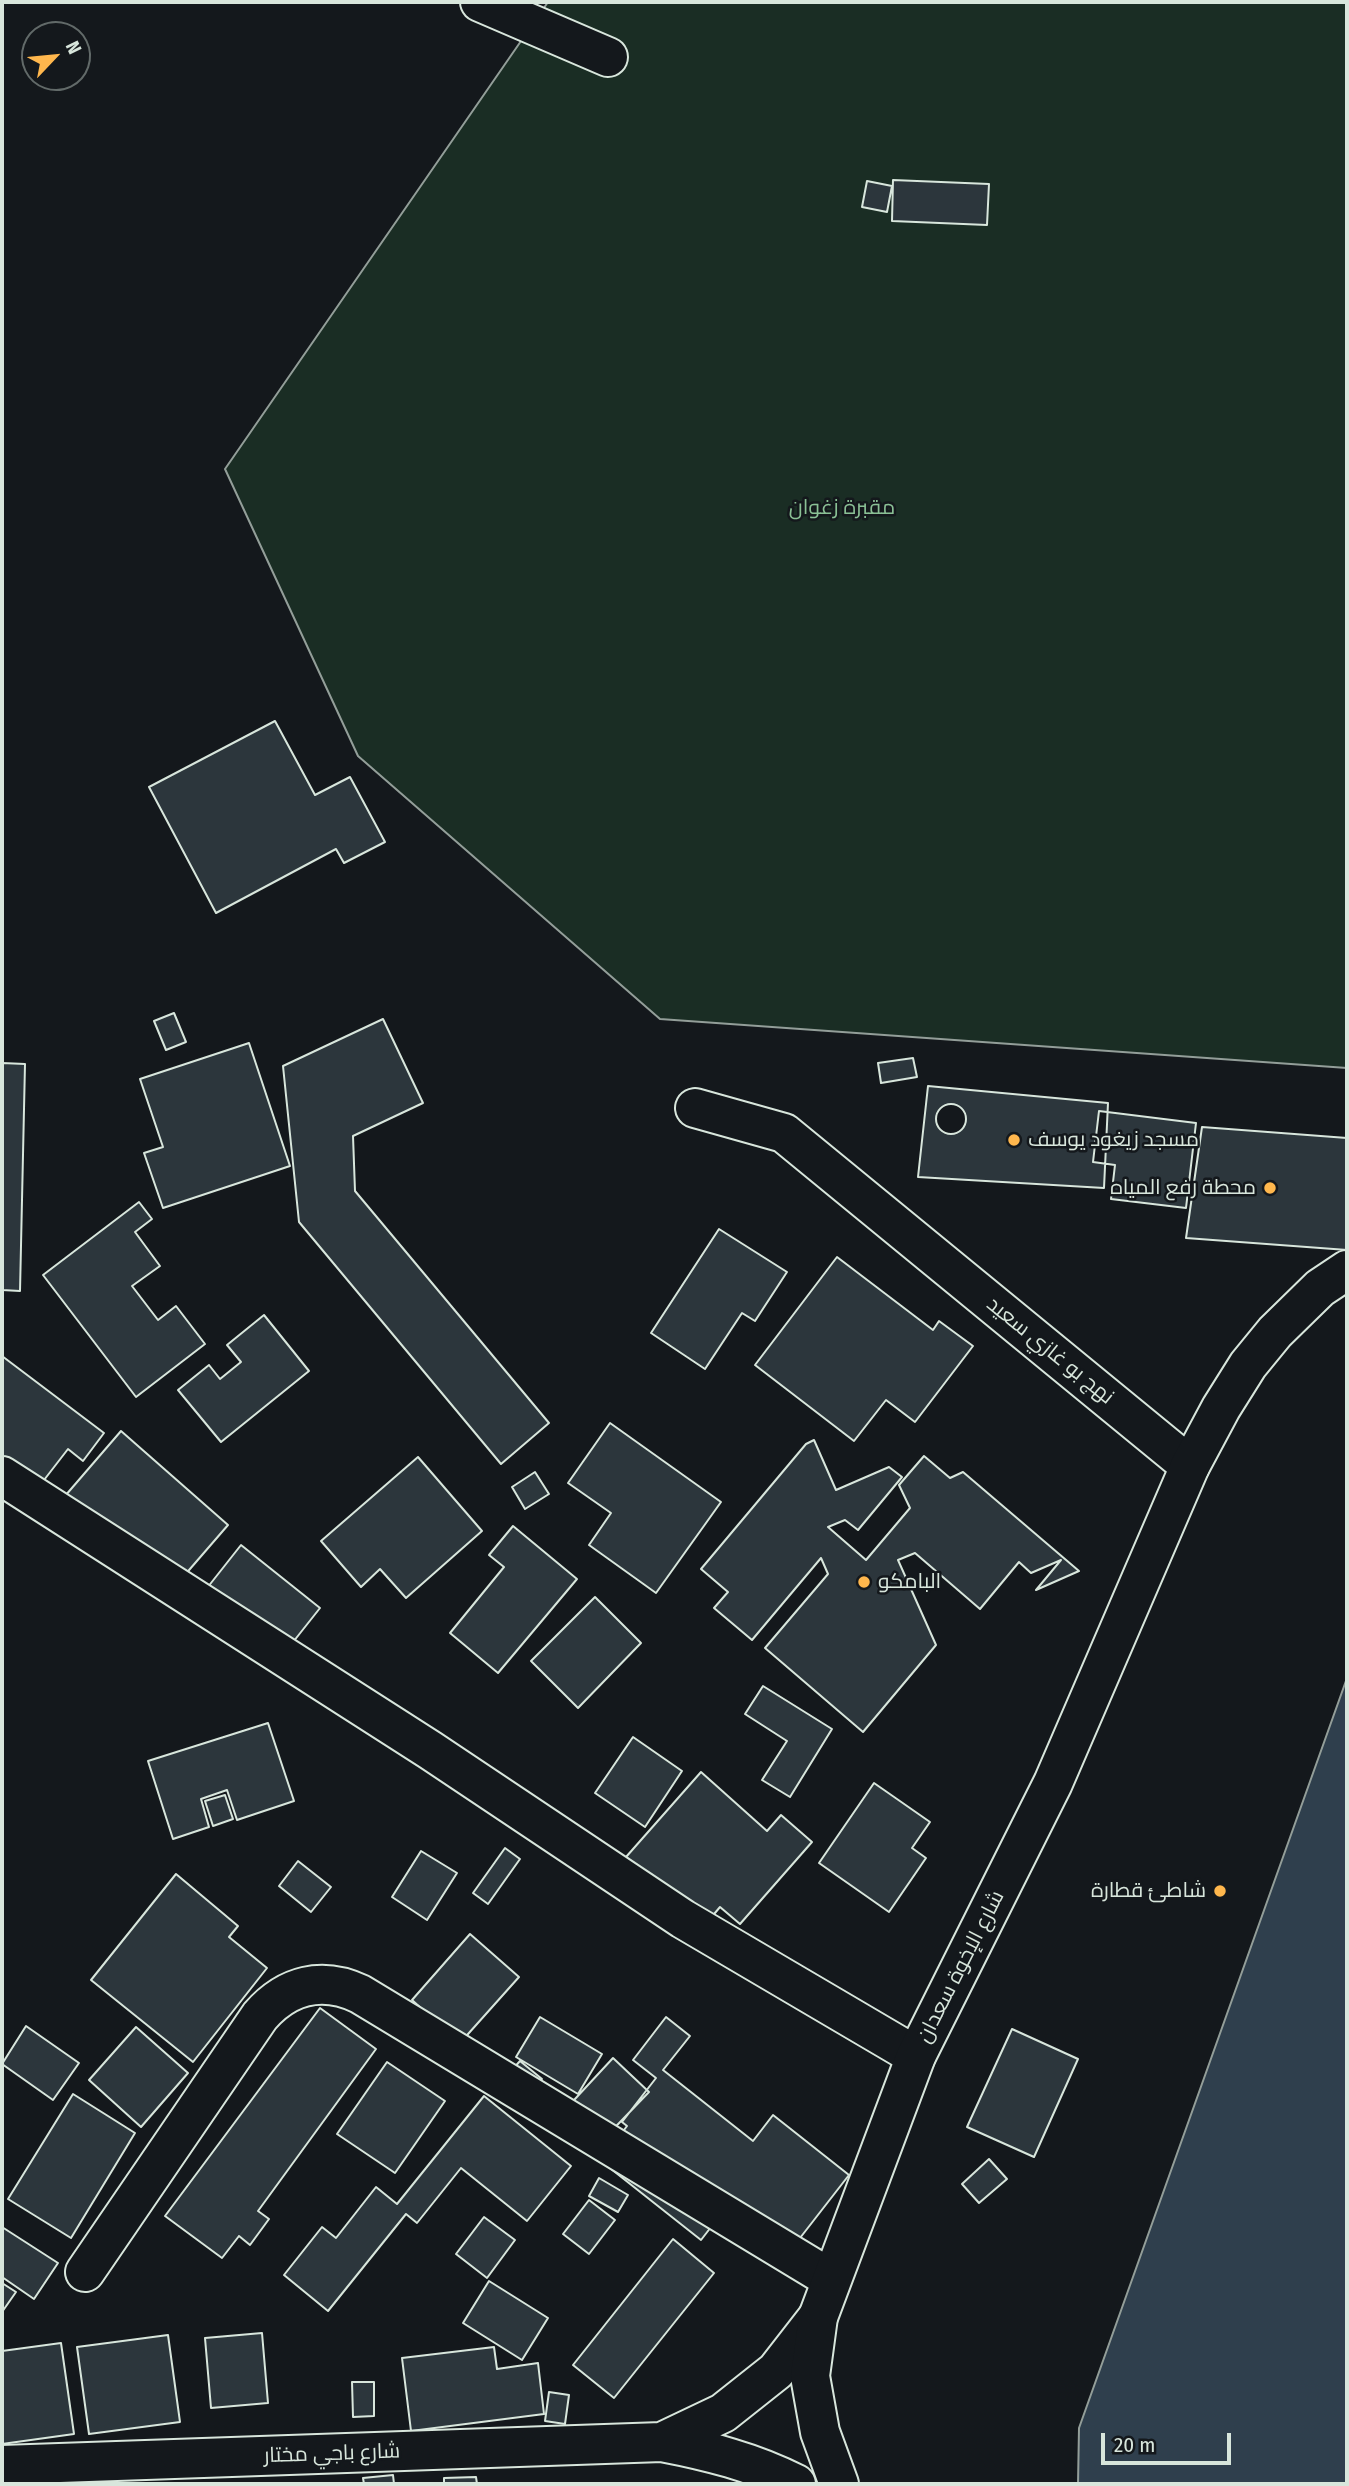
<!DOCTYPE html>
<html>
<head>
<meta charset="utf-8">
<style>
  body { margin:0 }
  #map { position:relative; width:1349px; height:2486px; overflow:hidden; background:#14181c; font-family:"Fira Sans Condensed",sans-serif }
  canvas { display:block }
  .frame { position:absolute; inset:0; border:4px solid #d8e6dc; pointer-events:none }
  .north { position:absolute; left:21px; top:21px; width:70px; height:70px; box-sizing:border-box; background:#14181c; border:2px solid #626a69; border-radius:50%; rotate:64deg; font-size:19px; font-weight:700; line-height:28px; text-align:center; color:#d8e6dc }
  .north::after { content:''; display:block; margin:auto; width:24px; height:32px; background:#ffb74d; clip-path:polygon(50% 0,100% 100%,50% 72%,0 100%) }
  .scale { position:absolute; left:1101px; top:2433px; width:130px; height:32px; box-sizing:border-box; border:4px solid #d8e6dc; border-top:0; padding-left:9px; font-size:21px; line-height:24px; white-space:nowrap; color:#d8e6dc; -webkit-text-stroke:5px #14181c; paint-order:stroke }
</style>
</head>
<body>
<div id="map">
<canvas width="1349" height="2486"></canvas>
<div class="frame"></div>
<div class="north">N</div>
<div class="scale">20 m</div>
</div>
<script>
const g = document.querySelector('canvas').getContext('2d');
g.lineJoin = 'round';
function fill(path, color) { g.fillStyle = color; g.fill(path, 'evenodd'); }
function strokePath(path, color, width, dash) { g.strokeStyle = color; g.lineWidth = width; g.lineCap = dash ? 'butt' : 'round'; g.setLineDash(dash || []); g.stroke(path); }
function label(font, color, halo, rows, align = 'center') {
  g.font = font + ' "Fira Sans Condensed",Cairo,sans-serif'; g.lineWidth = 5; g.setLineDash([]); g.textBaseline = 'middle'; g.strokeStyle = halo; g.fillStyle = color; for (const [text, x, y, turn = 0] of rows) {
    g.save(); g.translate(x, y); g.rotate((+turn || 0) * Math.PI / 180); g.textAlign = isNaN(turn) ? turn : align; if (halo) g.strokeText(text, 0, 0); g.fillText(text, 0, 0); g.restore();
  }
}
const green = new Path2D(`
  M 548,2 L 1347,2 L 1347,1068 L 660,1019 L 358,756 L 225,469 Z`);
fill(green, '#1a2d24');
strokePath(green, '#939e99', 2);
const water = new Path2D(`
  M 1347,1678 L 1347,2484 L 1078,2484 L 1079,2428 Z`);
fill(water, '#2f3f4d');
strokePath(water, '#939e99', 2);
const building = new Path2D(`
  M 893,180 L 989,184 L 987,225 L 892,221 Z
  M 867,181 L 892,186 L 887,212 L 862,207 Z
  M 275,721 L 315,795 L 350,777 L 385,842 L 344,863 L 336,849 L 216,913 L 149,787 Z
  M 174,1013 L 186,1042 L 166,1050 L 154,1021 Z
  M 383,1019 L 423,1103 L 353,1136 L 355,1191 L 549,1423 L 501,1464 L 299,1222 L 283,1066 Z
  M 249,1043 L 290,1166 L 163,1208 L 144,1153 L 163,1147 L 140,1079 Z
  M 913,1058 L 917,1077 L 881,1083 L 878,1063 Z
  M 2,1063 L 25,1064 L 20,1291 L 2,1290 Z
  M 928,1086 L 1108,1103 L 1104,1188 L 918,1177 Z
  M936 1119a15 15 0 1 1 30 0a15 15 0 1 1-30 0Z
  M 1099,1111 L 1196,1123 L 1186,1208 L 1111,1199 L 1115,1165 L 1093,1162 Z
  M 1202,1127 L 1347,1138 L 1347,1250 L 1186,1238 Z
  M 139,1202 L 152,1219 L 135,1232 L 160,1266 L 132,1286 L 158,1320 L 176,1306 L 205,1344 L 136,1397 L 43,1275 Z
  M 719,1229 L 787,1272 L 755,1321 L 742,1313 L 705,1369 L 651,1333 Z
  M 837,1257 L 933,1330 L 939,1321 L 973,1346 L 915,1422 L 886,1400 L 854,1441 L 755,1365 Z
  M 264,1315 L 309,1371 L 221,1442 L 178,1390 L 209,1365 L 220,1379 L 241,1362 L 227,1345 Z
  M 2,1356 L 104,1433 L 83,1461 L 68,1449 L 34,1493 L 2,1468 Z
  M 610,1423 L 721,1502 L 656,1593 L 589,1545 L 611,1513 L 568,1483 Z
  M 121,1431 L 228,1525 L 177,1584 L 65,1496 Z
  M 814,1440 L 836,1490 L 889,1467 L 902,1477 L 858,1530 L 845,1520 L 828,1527 L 866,1560 L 910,1508 L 899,1485 L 924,1456 L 950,1478 L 963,1472 L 1079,1571 L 1036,1590 L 1061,1560 L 1031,1573 L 1019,1562 L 980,1609 L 915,1553 L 898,1560 L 936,1645 L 863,1732 L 765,1648 L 828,1574 L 821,1558 L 752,1640 L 714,1608 L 728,1592 L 701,1569 L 806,1444 Z
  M 418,1457 L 482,1531 L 406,1598 L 380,1569 L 361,1587 L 321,1541 Z
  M 535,1472 L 549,1494 L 525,1509 L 512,1487 Z
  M 513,1526 L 577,1579 L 498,1673 L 450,1633 L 504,1567 L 489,1555 Z
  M 241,1545 L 320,1608 L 282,1656 L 196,1602 Z
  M 595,1597 L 641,1643 L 578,1708 L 531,1661 Z
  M 763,1686 L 832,1729 L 790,1797 L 762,1780 L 787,1741 L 745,1714 Z
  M 268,1723 L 294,1801 L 237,1820 L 227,1790 L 201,1799 L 209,1827 L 173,1839 L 148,1761 Z
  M 633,1737 L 682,1771 L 645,1827 L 595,1793 Z
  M 701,1772 L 767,1831 L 781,1815 L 812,1842 L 740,1924 L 720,1907 L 704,1926 L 626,1857 Z
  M 874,1783 L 930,1822 L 912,1848 L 926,1858 L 889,1912 L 819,1863 Z
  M 225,1795 L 233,1819 L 213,1826 L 205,1801 Z
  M 505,1848 L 520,1859 L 488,1904 L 473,1893 Z
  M 421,1851 L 457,1873 L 427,1920 L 392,1897 Z
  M 298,1861 L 331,1887 L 311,1912 L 279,1886 Z
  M 176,1874 L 238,1926 L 229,1937 L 267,1968 L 193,2062 L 91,1980 Z
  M 470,1934 L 519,1977 L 460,2043 L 412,2000 Z
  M 320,2008 L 376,2049 L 258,2211 L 269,2219 L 250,2245 L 239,2236 L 222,2258 L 165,2216 Z
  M 540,2017 L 602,2054 L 578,2094 L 516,2057 Z
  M 666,2017 L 690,2036 L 663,2070 L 753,2141 L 773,2115 L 849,2175 L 779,2265 L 718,2218 L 701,2240 L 601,2161 L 627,2126 L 622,2122 L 656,2078 L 633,2060 Z
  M 26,2026 L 79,2063 L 53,2100 L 2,2064 Z
  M 136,2027 L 188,2073 L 141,2127 L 89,2080 Z
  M 1012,2029 L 1078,2059 L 1034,2157 L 967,2127 Z
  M 613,2058 L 649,2092 L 597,2146 L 562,2113 Z
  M 520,2061 L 542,2079 L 534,2089 L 511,2071 Z
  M 387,2062 L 445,2101 L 395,2173 L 337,2134 Z
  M 73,2094 L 135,2133 L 71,2238 L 8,2199 Z
  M 484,2096 L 571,2166 L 527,2221 L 461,2168 L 417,2223 L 406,2214 L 328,2311 L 284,2275 L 322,2227 L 336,2238 L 376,2187 L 397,2204 Z
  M 989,2159 L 1007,2179 L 979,2203 L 962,2184 Z
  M 599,2178 L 628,2195 L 618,2212 L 589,2196 Z
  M 589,2200 L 615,2220 L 589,2254 L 563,2234 Z
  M 484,2217 L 515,2240 L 487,2278 L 456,2254 Z
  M 2,2227 L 58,2263 L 34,2299 L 2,2277 Z
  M 673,2239 L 714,2273 L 614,2398 L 573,2365 Z
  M 489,2281 L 548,2318 L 522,2360 L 463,2323 Z
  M 2,2283 L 16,2292 L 2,2312 Z
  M 262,2333 L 268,2403 L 211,2408 L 205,2338 Z
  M 168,2335 L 180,2422 L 89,2434 L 77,2347 Z
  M 61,2343 L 74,2434 L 2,2444 L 2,2351 Z
  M 494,2347 L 497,2369 L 538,2363 L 544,2414 L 411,2431 L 402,2358 Z
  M 352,2382 L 374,2382 L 374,2416 L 353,2417 Z
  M 549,2392 L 569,2395 L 565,2424 L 545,2421 Z
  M 393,2475 L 394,2484 L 364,2484 L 363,2478 Z
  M 476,2477 L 477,2484 L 444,2484 L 444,2478 Z`);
fill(building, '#2c363c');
strokePath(building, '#d8e6dc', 2);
const minor = new Path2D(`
  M 480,2 L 608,57
  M 695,1108 L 784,1133 L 1190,1466
  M 2,1476 L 430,1750 L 683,1919 L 916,2056
  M 85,2272 L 260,2016 C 287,1985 322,1976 360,1994 L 831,2279
  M 662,2442 L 723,2413 L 776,2371 L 818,2317
  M 2,2465 L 662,2442 C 709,2451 753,2462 796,2484`);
const tertiary = new Path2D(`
  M 839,2484 L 820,2432 L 810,2376 L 818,2317 L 916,2056 L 1053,1783 L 1190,1466 L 1221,1408 L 1248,1365 L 1275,1332 L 1320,1288 L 1347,1270`);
strokePath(minor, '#d8e6dc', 42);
strokePath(tertiary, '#d8e6dc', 42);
strokePath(minor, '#14181c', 38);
strokePath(tertiary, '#14181c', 38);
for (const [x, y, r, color] of [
  [1014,1140,7,"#ffb74d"],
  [1270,1188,7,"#ffb74d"],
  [864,1582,7,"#ffb74d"],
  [1220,1891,7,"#ffb74d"]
]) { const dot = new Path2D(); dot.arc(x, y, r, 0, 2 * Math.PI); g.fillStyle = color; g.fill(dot); strokePath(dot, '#14181c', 2.5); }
label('21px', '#8ac095', '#14181c', [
  ["مقبرة زغوان",842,508]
]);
label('21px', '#d8e6dc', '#14181c', [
  ["مسجد زيغود يوسف",1028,1140],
  ["محطة رفع المياه",1256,1188,"right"],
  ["البامكو",878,1582],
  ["شاطئ قطارة",1206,1891,"right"]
], 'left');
label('21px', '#d8e6dc', '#14181c', [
  ["نهج بو غازي سعيد",1050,1351,39],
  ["شارع الإخوة سعدان",961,1967,-63],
  ["شارع باجي مختار",332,2454,-2]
]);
</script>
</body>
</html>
